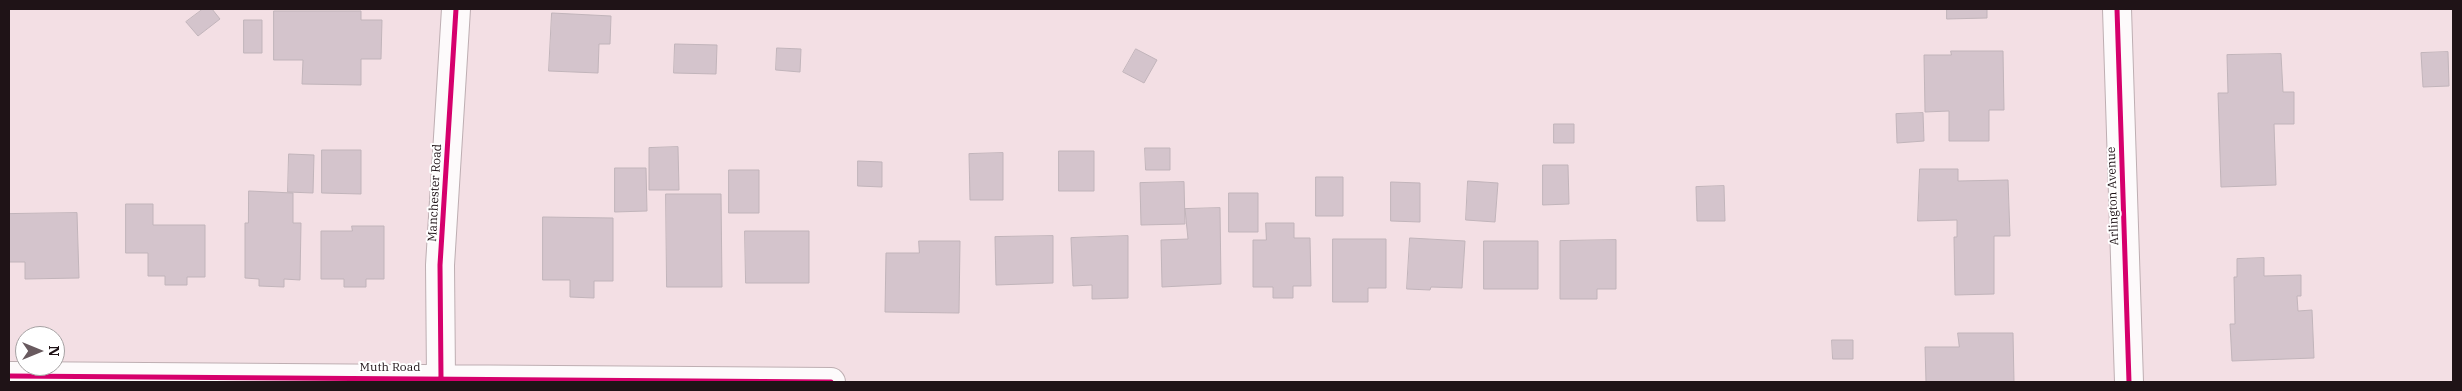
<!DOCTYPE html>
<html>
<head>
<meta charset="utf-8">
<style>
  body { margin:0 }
  #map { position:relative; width:2462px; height:391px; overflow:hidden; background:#f3dfe4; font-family:"IBM Plex Serif",serif }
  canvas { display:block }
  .frame { position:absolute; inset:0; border:10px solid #1f1317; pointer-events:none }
  .north { position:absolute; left:15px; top:326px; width:50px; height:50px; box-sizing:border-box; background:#fff; border:1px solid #a5a1a2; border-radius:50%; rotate:90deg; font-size:14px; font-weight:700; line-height:20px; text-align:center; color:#1f1317 }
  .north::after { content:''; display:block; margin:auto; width:18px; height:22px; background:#695a5f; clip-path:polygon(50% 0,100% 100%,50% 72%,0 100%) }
</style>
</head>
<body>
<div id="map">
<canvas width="2462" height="391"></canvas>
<div class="frame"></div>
<div class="north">N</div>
</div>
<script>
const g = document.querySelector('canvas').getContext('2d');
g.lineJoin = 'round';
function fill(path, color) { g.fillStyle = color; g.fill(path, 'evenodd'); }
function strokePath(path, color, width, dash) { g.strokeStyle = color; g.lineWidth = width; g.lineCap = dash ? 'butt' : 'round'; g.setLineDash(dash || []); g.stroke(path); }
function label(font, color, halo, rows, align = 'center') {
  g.font = font + ' "IBM Plex Serif",serif'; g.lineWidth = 4; g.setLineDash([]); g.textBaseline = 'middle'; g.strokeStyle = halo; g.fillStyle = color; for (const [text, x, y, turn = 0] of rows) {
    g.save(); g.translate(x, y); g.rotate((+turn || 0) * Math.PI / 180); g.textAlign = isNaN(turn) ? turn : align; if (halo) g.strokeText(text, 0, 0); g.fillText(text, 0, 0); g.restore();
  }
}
const building = new Path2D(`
  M 203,9 L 212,9 L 220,19 L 198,36 L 186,22 Z
  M 1947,9 L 1987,9 L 1987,18 L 1947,19 Z
  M 274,11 L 361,11 L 361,20 L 382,20 L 381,59 L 361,59 L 361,85 L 302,84 L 303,60 L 274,60 Z
  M 552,13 L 611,16 L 610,44 L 599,44 L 598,73 L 549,71 Z
  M 244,20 L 262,20 L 262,53 L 244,53 Z
  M 675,44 L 717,45 L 716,74 L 674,73 Z
  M 777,48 L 801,49 L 800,72 L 776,70 Z
  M 1136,49 L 1157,60 L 1144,83 L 1123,72 Z
  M 1951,51 L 2003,51 L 2004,110 L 1989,110 L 1989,141 L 1949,141 L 1949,111 L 1925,112 L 1924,55 L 1951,55 Z
  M 2448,52 L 2449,86 L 2423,87 L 2421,53 Z
  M 2281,54 L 2283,92 L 2294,92 L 2294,124 L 2274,124 L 2276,185 L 2221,187 L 2218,93 L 2228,93 L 2227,55 Z
  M 1923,113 L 1924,141 L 1897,143 L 1896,114 Z
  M 1554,124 L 1574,124 L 1574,143 L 1554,143 Z
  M 678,147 L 679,190 L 649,190 L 649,148 Z
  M 1145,148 L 1170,148 L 1170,170 L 1146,170 Z
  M 322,150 L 361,150 L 361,194 L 322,193 Z
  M 1059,151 L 1094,151 L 1094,191 L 1059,191 Z
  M 1003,153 L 1003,200 L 970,200 L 969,154 Z
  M 289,154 L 314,155 L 313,193 L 288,192 Z
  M 858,161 L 882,162 L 882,187 L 858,186 Z
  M 1543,165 L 1568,165 L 1569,204 L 1543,205 Z
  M 615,168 L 646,168 L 647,211 L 615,212 Z
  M 1920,169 L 1958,169 L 1958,181 L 2008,180 L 2010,236 L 1994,236 L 1994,294 L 1955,295 L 1954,237 L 1957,237 L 1957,220 L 1918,221 Z
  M 729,170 L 759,170 L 759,213 L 729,213 Z
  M 1316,177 L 1343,177 L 1343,216 L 1316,216 Z
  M 1468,181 L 1498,183 L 1495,222 L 1466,220 Z
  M 1184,182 L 1185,224 L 1141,225 L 1140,183 Z
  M 1391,182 L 1420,183 L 1420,222 L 1391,221 Z
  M 1724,186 L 1725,221 L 1697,221 L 1696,187 Z
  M 249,191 L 293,193 L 293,223 L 301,223 L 300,280 L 284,279 L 284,287 L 259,286 L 259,279 L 245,278 L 245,223 L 248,223 Z
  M 1229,193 L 1258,193 L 1258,232 L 1229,232 Z
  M 666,194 L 721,194 L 722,287 L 667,287 Z
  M 126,204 L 153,204 L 153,225 L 205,225 L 205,277 L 187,277 L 187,285 L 165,285 L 165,276 L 148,276 L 148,253 L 126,253 Z
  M 1220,208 L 1221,284 L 1162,287 L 1161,240 L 1188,239 L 1185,209 Z
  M 77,213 L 79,278 L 25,279 L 25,262 L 9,262 L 9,214 Z
  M 543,217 L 613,218 L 613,281 L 594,281 L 594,298 L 570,297 L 570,280 L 543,280 Z
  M 1266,223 L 1294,223 L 1294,238 L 1310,238 L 1311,286 L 1293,286 L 1293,298 L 1273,298 L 1273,287 L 1253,287 L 1253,240 L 1266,240 Z
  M 352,226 L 384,226 L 384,279 L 366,279 L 366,287 L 344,287 L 344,279 L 321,279 L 321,231 L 352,231 Z
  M 745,231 L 809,231 L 809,283 L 746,283 Z
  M 1053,236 L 1053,283 L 996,285 L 995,237 Z
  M 1128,236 L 1128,298 L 1092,299 L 1092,285 L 1073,286 L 1071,238 Z
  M 1410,238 L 1465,241 L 1462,288 L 1431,287 L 1430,290 L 1407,289 Z
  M 1333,239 L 1386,239 L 1386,288 L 1368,288 L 1368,302 L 1333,302 Z
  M 1616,240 L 1616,289 L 1597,289 L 1597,299 L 1560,299 L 1560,241 Z
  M 919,241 L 960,241 L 959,313 L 885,312 L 886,253 L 919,253 Z
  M 1484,241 L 1538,241 L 1538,289 L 1484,289 Z
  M 2264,258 L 2264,276 L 2301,275 L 2301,296 L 2297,296 L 2298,311 L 2312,310 L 2314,358 L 2232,361 L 2230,324 L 2235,324 L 2234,277 L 2237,277 L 2237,259 Z
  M 1958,333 L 2013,333 L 2014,382 L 1926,382 L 1925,347 L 1959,347 Z
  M 1832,340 L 1853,340 L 1853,359 L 1833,359 Z`);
fill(building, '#d4c4cc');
strokePath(building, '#c1b4ba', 1);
const street = new Path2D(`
  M 2117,9 L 2129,382
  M 9,376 L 831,382
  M 441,378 L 440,265 L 456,9`);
strokePath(street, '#beaeb2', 30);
strokePath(street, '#fdfafb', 28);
strokePath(new Path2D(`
  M 2117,9 L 2129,382
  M 9,376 L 831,382
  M 441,378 L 440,265 L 456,9`), '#d6006c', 5);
label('12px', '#1f1317', '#fff', [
  ["Manchester Road",435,193,-87],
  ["Arlington Avenue",2113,196,-92],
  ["Muth Road",390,368]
]);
</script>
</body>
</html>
